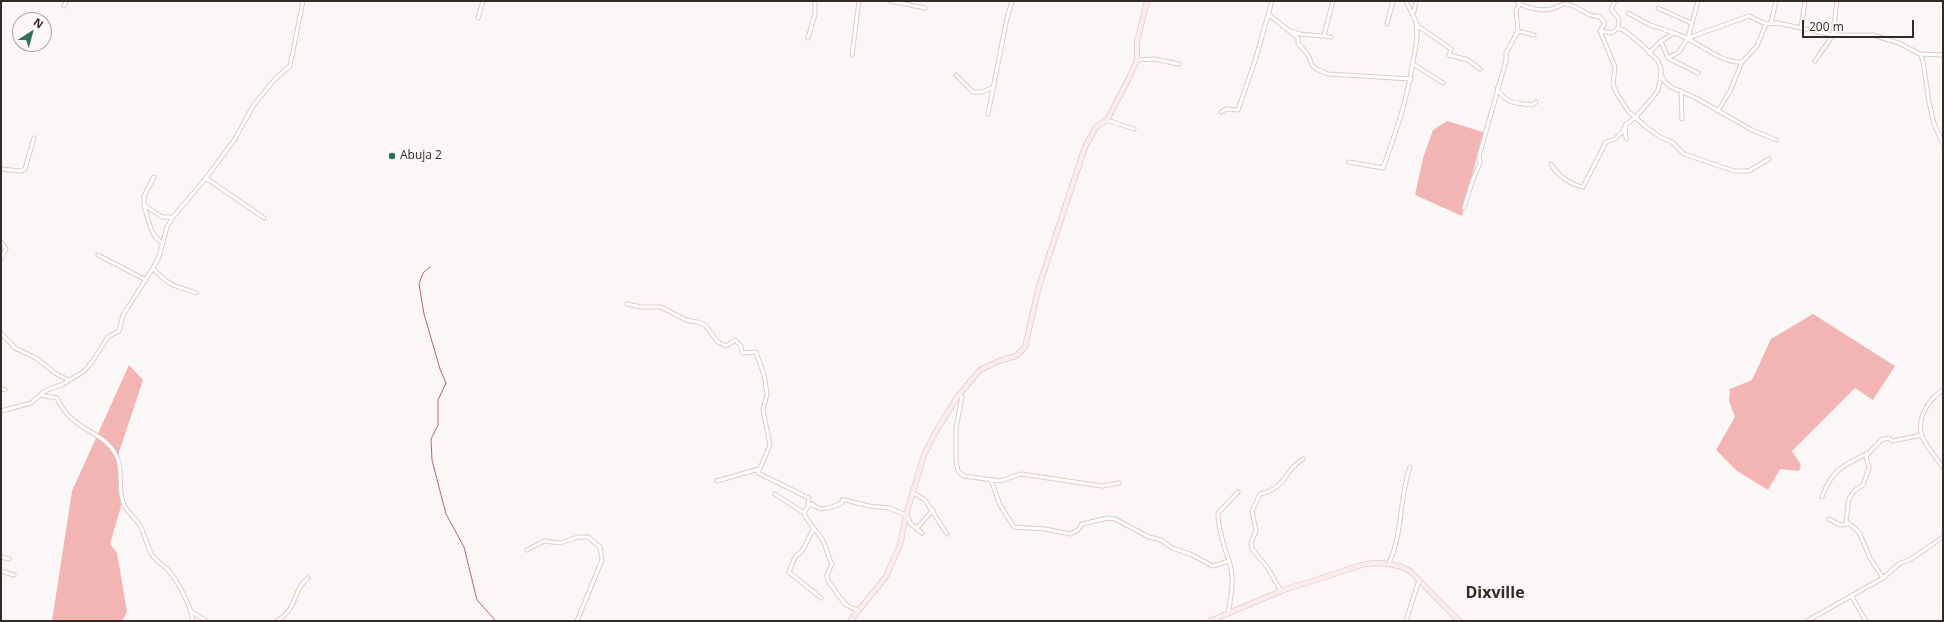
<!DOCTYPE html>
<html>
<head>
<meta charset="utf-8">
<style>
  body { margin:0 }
  #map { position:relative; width:1944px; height:622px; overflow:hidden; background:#fcf7f7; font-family:"Open Sans",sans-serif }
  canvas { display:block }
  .frame { position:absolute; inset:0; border:2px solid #332b2a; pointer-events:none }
  .north { position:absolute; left:12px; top:12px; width:40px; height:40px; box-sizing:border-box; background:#fcf7f7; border:1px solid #aca5a5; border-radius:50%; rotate:36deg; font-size:11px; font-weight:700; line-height:16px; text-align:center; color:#332b2a }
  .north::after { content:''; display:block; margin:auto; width:14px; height:18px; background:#306f5d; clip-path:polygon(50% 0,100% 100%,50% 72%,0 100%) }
  .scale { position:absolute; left:1802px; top:20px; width:112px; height:18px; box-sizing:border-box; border:2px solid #332b2a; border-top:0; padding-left:5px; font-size:12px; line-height:14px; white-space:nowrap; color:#332b2a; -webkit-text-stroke:3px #fcf7f7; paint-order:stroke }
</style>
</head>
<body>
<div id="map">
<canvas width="1944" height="622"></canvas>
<div class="frame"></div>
<div class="north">N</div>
<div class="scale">200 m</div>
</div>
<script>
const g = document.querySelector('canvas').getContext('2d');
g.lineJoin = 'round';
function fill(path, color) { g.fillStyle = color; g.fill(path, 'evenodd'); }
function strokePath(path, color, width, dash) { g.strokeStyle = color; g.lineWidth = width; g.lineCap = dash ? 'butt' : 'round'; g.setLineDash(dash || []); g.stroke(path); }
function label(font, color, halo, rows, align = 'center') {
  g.font = font + ' "Open Sans",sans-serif'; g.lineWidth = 3.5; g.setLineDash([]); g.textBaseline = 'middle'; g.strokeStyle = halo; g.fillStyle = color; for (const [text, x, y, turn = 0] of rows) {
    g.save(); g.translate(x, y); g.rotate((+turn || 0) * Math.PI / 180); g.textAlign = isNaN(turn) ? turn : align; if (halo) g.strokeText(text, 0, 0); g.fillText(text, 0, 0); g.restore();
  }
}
fill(new Path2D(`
  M 1447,121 L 1483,132 L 1462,216 L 1415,195 L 1423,158 L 1433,130 Z
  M 1813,314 L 1895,366 L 1873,400 L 1855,388 L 1792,451 L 1801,465 L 1799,471 L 1780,469 L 1768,490 L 1737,471 L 1716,450 L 1735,417 L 1729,401 L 1730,389 L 1752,380 L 1771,339 Z
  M 129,365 L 143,380 L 119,452 L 120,481 L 124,496 L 110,544 L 117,553 L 127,612 L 122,621 L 52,621 L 72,491 Z`), '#f2b5b3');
strokePath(new Path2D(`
  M 430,267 L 423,273 L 419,284 L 424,314 L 440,369 L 446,383 L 438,400 L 438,425 L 431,439 L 432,460 L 446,514 L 464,547 L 477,600 L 496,621`), '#ae6b6a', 1);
const street = new Path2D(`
  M 890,1 L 925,8
  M 1406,1 L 1418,26 L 1451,49 L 1449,55 L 1468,60 L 1480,69
  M 1516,1 C 1525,8 1539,11 1551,9 C 1556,8 1561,4 1565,4 C 1578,4 1587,18 1599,16 L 1605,23 L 1600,31 L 1612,33 L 1618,28 L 1625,31 L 1641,44 L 1658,61 L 1661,69 L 1660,81 L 1658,90 L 1653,97 L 1635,118 L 1626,124 L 1623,131 L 1615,139 L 1606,142 L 1583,187 C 1571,185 1557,175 1551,164
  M 1615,1 L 1611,9 L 1619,19 L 1618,28
  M 64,6 L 66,1
  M 1658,8 L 1691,23
  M 1414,11 L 1416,1
  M 1628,13 L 1650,25 L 1674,33
  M 1269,15 L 1288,30 L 1300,34 L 1331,37
  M 478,18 L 483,1
  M 1771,23 L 1776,1
  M 1387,24 L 1393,1
  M 1801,28 L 1805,2
  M 1288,30 L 1298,38 L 1298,43 L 1308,55 L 1312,65 L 1316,69 L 1328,74 L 1411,79
  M 1518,31 L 1534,35
  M 1600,31 L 1615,67 L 1613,85 L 1617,94 L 1629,112 L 1645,126 L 1660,137 L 1672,142 L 1684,154 L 1734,171 L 1749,171 L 1769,159
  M 1324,35 L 1333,1
  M 808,38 L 815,14 L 815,1
  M 1688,38 L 1698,1
  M 1661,41 L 1674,33 C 1695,38 1719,64 1742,62 L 1757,46 L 1766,24
  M 1649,53 L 1661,41 L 1668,58 L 1679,52 L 1688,38 L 1749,16 L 1766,24 L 1778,23 L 1833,35 L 1873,35 L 1899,43 L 1920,54 L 1943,55
  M 1920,54 L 1923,61 L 1929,102 L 1934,124 L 1943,143
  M 852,55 L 859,1
  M 1668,58 L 1698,73
  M 1137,60 L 1154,59 L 1179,64
  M 1815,61 L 1833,35 L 1837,1
  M 1413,64 L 1443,83
  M 956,75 L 973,92 L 982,92 L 994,87
  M 1661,75 L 1665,82 L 1671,87 L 1696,98 L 1752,130 L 1776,140
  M 1497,88 C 1505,104 1516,103 1532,105 L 1536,102
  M 1681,91 L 1682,119
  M 1718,111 L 1730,91 L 1742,62
  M 1221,112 L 1226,109 L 1238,110 L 1255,61 L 1272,1
  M 988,114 L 1007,18 L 1012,1
  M 1107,120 L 1134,129
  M 1626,124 L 1625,135 L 1627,139
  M 1349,162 L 1383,168 C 1396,132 1407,100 1413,62 C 1415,49 1419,36 1416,23
  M 1,169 L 21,171 L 25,169 L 34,138
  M 154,177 L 144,196 L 144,205 L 162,217 L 173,217
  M 206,178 L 264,218
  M 144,205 C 148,218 150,235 162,243
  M 1464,208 L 1472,182 L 1480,163 L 1479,156 L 1506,61 L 1506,53 L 1518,31 L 1516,10 L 1520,4
  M 1,242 L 6,249 L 1,258
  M 98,255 L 146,280
  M 153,268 C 168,286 176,286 196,293
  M 627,304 L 641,307 L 661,307 L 686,320 L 697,322 L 705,325 L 718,342 L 726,346 L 735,340 L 741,346 L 742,353 L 756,352 L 764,375 L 767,394 L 763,410 L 770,445 L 758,473 L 809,498 L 808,506 L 804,513 C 808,523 816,530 822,539 C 827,547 827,556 832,564 L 827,575 L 828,581 L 845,604 L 852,608 L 859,610
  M 1,333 L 15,348 L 36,358 L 55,373 L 68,380
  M 1,388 L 5,390
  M 1943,390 C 1929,399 1916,418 1922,436 C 1926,447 1937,458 1943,468
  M 40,395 L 57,398 C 72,432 101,429 115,453 C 125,469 116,491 125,507 C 129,513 135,518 139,524 C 145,533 146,545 152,555 C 156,561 162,564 167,569 C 178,580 191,607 193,621
  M 958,396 L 962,397 L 956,428 L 956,461 L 958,471 L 964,476 L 1000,481 L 1021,474 L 1102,486 L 1119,483
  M 1,411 L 31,403 L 45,391 L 63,384 L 83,372 L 92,362 L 108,337 L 119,331 L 123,315 L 153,268 L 159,257 L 167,227 L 173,217 L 206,178 L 235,139 L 253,106 L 275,79 L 290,66 L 303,1
  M 991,480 L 1000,505 L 1014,527 L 1045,529 L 1070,534 L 1078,530 L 1082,524 L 1108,518 L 1115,519 L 1149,537 L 1161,540 L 1172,548 L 1190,554 L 1213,566 L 1229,561
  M 717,481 L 759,469
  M 912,492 L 925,500 L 947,534
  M 775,494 L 804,513
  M 1822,497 C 1832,469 1843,466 1868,453
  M 808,506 L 812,504 C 821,513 832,507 842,503 L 842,500 L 845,500 L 869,506 L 889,508 L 906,515
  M 907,515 L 910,523 L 922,533
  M 1829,519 L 1840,525 L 1848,524
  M 814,528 L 802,551 L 795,557 L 789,572 L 821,598
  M 916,529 L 933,510
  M 527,550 L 544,541 L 560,543 L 578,537 L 588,537 L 600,547 L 602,560 L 577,621
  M 1,557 L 9,559
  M 1389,563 C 1403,533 1399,498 1410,467
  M 1,571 L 14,575
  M 1883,578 L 1870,558 L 1859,532 L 1846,521 L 1849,499 L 1854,491 L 1863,485 L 1869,468 L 1866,456 L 1881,440 L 1889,438 L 1892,441 L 1922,435
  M 1281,591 L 1267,567 L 1252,549 L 1251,543 L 1256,531 L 1252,511 L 1260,494 C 1287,488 1284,470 1303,459
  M 1852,597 L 1866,621
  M 191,611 L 206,621
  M 1228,614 C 1231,597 1235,578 1229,561 C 1224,547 1218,529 1218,513 L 1238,492
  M 277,621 C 299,608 291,592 308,578
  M 1406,621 L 1419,580
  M 1807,621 L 1883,578 L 1899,564 L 1911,559 L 1943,537`);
const secondary = new Path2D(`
  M 850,621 L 885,578 L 892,563 L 900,545 L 906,515 L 924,455 L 935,433 L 958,396 L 980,370 L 999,361 L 1016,356 L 1025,347 L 1039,286 L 1085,147 L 1096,127 L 1107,120 L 1128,80 L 1137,60 L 1137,42 L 1147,1
  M 1210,621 L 1281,591 L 1365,564 L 1382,563 L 1399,566 L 1410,571 L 1459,621`);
strokePath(street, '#e1c9c8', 5);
strokePath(secondary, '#e1c9c8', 6);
strokePath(street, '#fff', 3);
strokePath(secondary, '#fcecec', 4.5);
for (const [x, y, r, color] of [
  [392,156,4,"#306f5d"]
]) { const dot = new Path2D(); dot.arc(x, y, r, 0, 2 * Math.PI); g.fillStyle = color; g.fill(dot); strokePath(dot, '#fcf7f7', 1.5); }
label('12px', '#332b2a', '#fcf7f7', [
  ["Abuja 2",400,156]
], 'left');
label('bold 16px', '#332b2a', '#fcf7f7', [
  ["Dixville",1495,593]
]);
</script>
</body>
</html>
